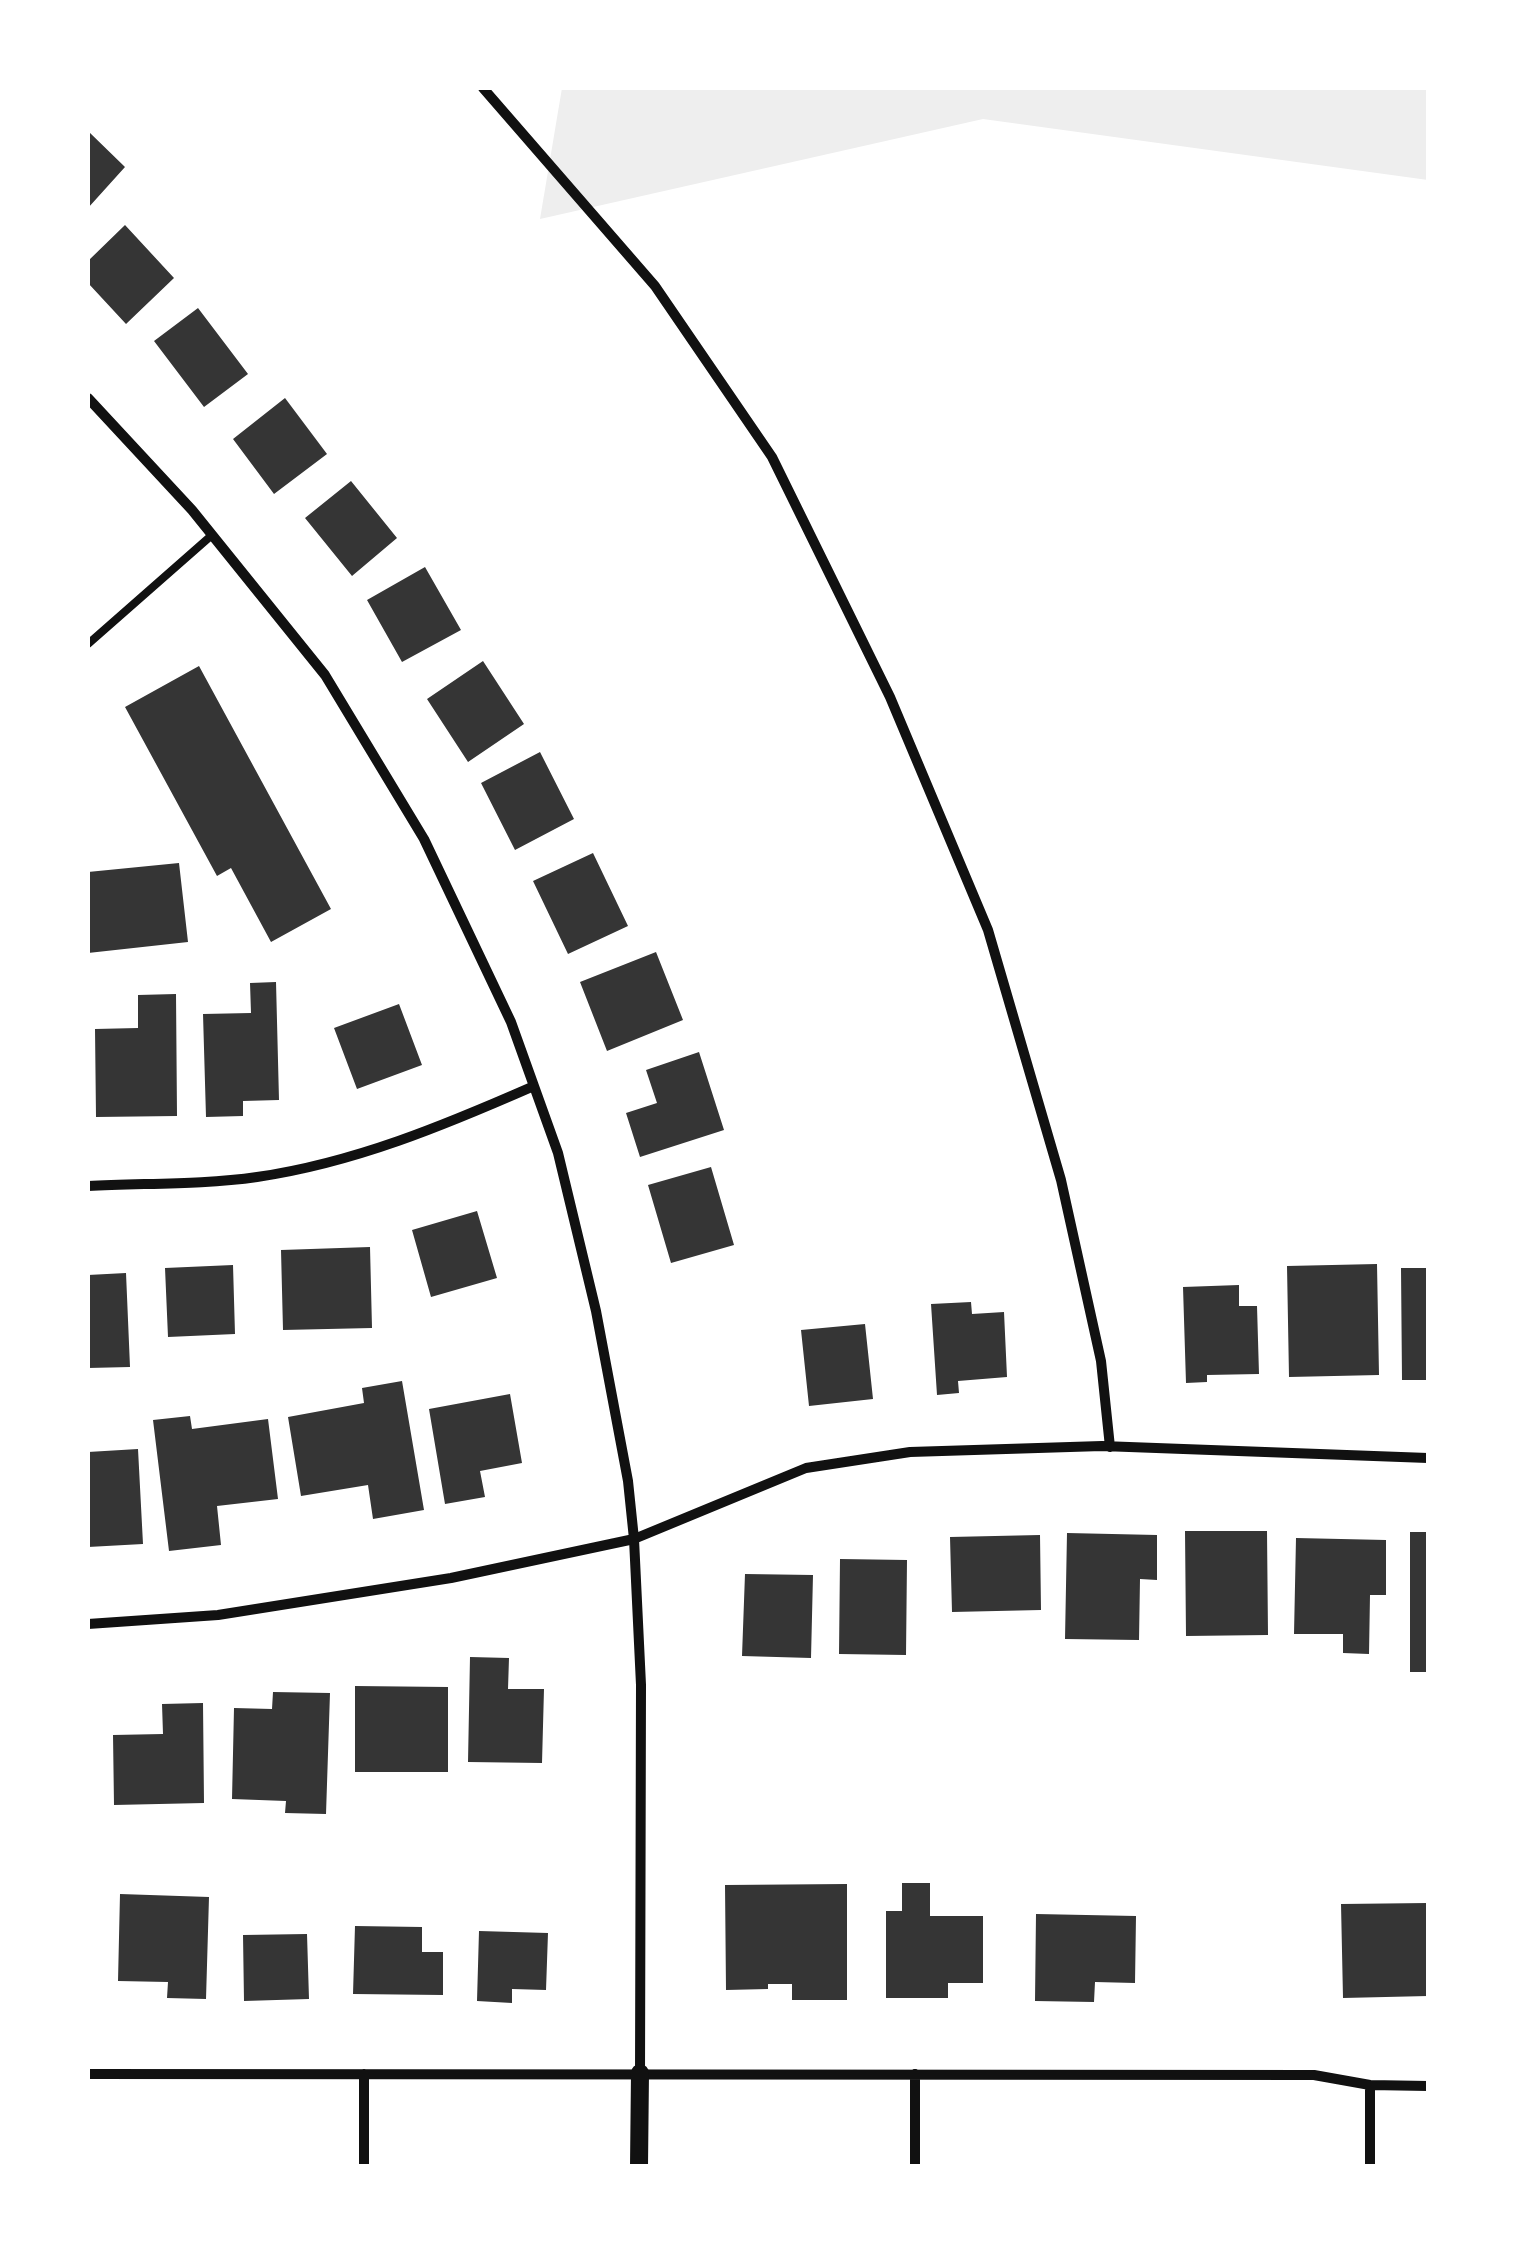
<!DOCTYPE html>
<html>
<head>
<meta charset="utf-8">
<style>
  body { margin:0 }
  #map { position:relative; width:1516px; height:2254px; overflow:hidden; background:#fff; font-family:Jost,sans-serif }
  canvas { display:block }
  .frame { position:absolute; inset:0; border:90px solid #fff; pointer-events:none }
</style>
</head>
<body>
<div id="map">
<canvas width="1516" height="2254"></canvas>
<div class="frame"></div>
</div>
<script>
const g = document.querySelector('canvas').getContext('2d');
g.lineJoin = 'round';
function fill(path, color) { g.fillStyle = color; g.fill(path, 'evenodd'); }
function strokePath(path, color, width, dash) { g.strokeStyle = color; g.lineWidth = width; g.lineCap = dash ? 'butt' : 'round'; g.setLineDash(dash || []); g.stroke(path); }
fill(new Path2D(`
  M 562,88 L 1428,88 L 1428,180 L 983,119 L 540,219 Z`), '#eee');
fill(new Path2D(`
  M 88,131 L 125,167 L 88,208 Z
  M 125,225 L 174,278 L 126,324 L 88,283 L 88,261 Z
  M 198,308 L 248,374 L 204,407 L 154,341 Z
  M 285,398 L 327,454 L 274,494 L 233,439 Z
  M 351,481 L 397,538 L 352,576 L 305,518 Z
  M 425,567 L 461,630 L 402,662 L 367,600 Z
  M 483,661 L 524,724 L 468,762 L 427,699 Z
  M 199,666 L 331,909 L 271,942 L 231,868 L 217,876 L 125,707 Z
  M 540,752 L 574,819 L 515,850 L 481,783 Z
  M 593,853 L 628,926 L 568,954 L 533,881 Z
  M 179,863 L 188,942 L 88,953 L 88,872 Z
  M 656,952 L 683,1020 L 607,1051 L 580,982 Z
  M 276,982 L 279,1100 L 243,1101 L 243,1116 L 206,1117 L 203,1014 L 251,1013 L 250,983 Z
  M 176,994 L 177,1116 L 96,1117 L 95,1029 L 138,1028 L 138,995 Z
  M 399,1004 L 422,1065 L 357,1089 L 334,1028 Z
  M 699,1052 L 724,1130 L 640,1157 L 626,1113 L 657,1103 L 646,1070 Z
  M 711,1167 L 734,1245 L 671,1263 L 648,1185 Z
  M 477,1211 L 497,1278 L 431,1297 L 412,1230 Z
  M 370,1247 L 372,1328 L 283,1330 L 281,1250 Z
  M 1377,1264 L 1379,1375 L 1289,1377 L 1287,1266 Z
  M 233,1265 L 235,1334 L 168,1337 L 165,1268 Z
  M 1401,1268 L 1428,1268 L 1428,1380 L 1402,1380 Z
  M 126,1273 L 130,1367 L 88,1368 L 88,1275 Z
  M 1239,1285 L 1239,1306 L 1257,1306 L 1259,1374 L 1207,1375 L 1207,1382 L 1186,1383 L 1183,1287 Z
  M 971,1302 L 972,1314 L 1004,1312 L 1007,1377 L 958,1381 L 959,1393 L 937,1395 L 931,1304 Z
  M 865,1324 L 873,1399 L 809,1406 L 801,1330 Z
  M 402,1381 L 424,1510 L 373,1519 L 368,1485 L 301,1496 L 288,1417 L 364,1403 L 362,1388 Z
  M 510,1394 L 522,1463 L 480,1471 L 485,1497 L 445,1504 L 429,1409 Z
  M 190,1416 L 192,1429 L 268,1419 L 278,1499 L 217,1506 L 221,1545 L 169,1551 L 153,1420 Z
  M 138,1449 L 143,1544 L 88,1547 L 88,1452 Z
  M 1185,1531 L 1267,1531 L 1268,1635 L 1186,1636 Z
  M 1410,1532 L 1428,1532 L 1428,1672 L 1410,1672 Z
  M 1067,1533 L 1157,1535 L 1157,1580 L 1140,1579 L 1139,1640 L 1065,1639 Z
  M 1040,1535 L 1041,1610 L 952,1612 L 950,1537 Z
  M 1296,1538 L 1386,1540 L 1386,1595 L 1370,1595 L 1369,1654 L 1343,1653 L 1343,1634 L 1294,1634 Z
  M 840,1559 L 907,1560 L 906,1655 L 839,1654 Z
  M 745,1574 L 813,1575 L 811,1658 L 742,1656 Z
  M 470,1657 L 509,1658 L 508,1689 L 544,1689 L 542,1763 L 468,1762 Z
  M 355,1686 L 448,1687 L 448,1772 L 355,1772 Z
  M 273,1692 L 330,1693 L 326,1814 L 285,1813 L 286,1801 L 232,1799 L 234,1708 L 272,1709 Z
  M 203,1703 L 204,1803 L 114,1805 L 113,1735 L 163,1734 L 162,1704 Z
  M 902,1883 L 930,1883 L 930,1916 L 983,1916 L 983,1983 L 948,1983 L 948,1998 L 886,1998 L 886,1911 L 902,1911 Z
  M 847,1884 L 847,2000 L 792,2000 L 792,1984 L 768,1984 L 768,1989 L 726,1990 L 725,1885 Z
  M 120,1894 L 209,1897 L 206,1999 L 167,1998 L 168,1982 L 118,1981 Z
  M 1428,1903 L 1428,1996 L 1343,1998 L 1341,1904 Z
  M 1036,1914 L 1136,1916 L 1135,1983 L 1095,1982 L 1094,2002 L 1035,2001 Z
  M 355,1926 L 422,1927 L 422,1952 L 443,1952 L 443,1995 L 353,1994 Z
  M 479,1931 L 548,1933 L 546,1990 L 512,1989 L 512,2003 L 477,2001 Z
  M 307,1934 L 309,1999 L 244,2001 L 243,1935 Z`), '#353535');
strokePath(new Path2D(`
  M 88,644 L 212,535`), '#111', 8);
strokePath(new Path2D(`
  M 483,88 L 655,286 L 772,457 L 890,697 L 988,930 L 1061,1180 L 1101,1361 L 1110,1447
  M 88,398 L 192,510 L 325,675 L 424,839 L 511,1022 L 558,1153 L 596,1311 L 628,1481 L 634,1539 L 641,1685 L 640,2073
  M 88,1186 C 143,1183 202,1185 257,1177 C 354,1163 445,1125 534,1086
  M 88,1624 L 218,1615 L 451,1578 L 634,1539 L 806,1468 L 910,1452 L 1102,1446 L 1428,1458
  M 88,2074 L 1314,2075 L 1370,2085 L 1428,2086
  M 915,2074 L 915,2166
  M 364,2166 L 364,2074
  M 1370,2166 L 1370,2085`), '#111', 10);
strokePath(new Path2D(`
  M 639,2166 L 640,2073`), '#111', 18);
</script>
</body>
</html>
